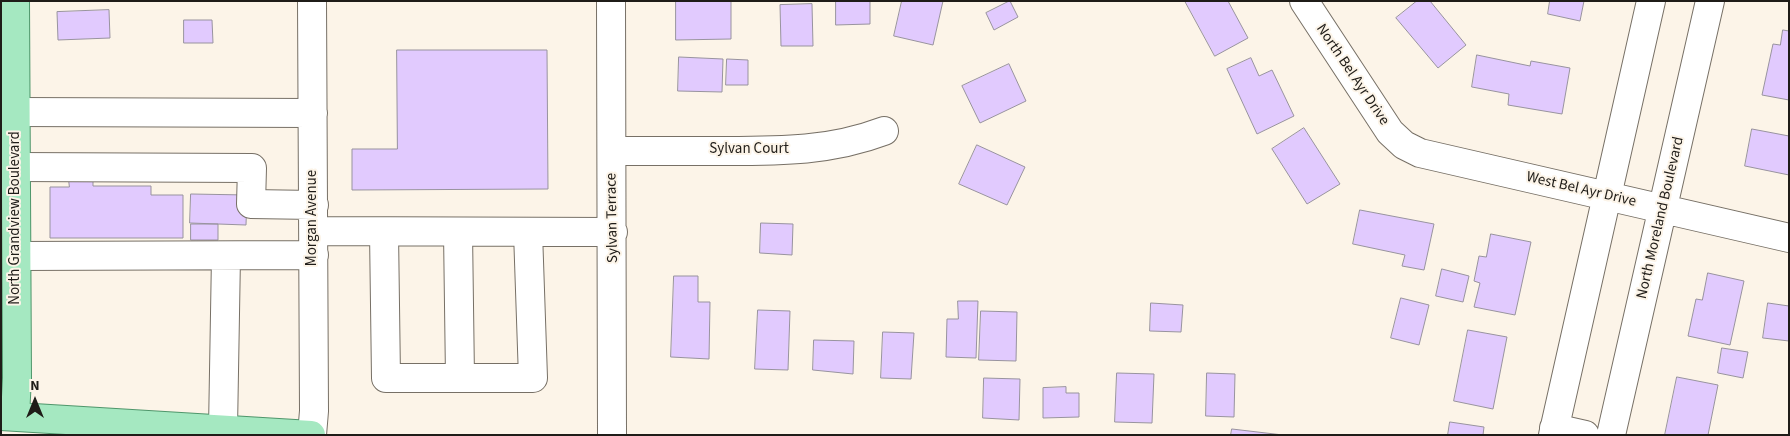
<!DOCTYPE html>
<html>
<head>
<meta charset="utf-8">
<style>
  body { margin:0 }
  #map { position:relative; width:1790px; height:436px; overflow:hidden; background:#fcf4e8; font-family:"Source Sans 3",sans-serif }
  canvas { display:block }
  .frame { position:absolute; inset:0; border:2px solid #1f1c18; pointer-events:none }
  .north { position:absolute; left:10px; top:376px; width:50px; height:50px; -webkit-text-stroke:4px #fcf4e8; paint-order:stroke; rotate:0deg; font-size:14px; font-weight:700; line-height:20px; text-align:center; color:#1f1c18 }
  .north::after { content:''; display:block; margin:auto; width:18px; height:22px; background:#1f1c18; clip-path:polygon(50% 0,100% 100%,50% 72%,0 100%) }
</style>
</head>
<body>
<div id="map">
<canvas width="1790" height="436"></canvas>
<div class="frame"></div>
<div class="north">N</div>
</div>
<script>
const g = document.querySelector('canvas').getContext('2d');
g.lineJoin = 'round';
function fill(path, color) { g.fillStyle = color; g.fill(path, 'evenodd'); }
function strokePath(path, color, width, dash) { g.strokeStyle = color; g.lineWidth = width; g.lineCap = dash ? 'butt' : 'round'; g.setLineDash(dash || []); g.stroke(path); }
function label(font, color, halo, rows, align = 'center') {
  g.font = font + ' "Source Sans 3",sans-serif'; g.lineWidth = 4; g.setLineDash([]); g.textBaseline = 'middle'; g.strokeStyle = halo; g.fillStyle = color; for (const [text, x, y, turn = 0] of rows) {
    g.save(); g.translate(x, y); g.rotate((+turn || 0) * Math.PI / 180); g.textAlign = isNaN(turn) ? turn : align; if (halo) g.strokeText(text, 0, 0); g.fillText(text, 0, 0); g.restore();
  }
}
const building = new Path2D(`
  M 676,1 L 731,1 L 731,39 L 676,40 Z
  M 836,1 L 870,1 L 870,24 L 836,25 Z
  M 902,1 L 943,1 L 933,45 L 894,36 Z
  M 1010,1 L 1018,17 L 994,30 L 986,13 Z
  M 1185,1 L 1228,1 L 1248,38 L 1215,56 Z
  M 1417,1 L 1430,1 L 1466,45 L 1438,68 L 1396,18 Z
  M 1550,1 L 1584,1 L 1580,21 L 1548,14 Z
  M 812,4 L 813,46 L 781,46 L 780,5 Z
  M 109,10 L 110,38 L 58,40 L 57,12 Z
  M 184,20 L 212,20 L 213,43 L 184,43 Z
  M 1783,30 L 1789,31 L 1789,100 L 1762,95 L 1773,44 L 1780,45 Z
  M 397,50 L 547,50 L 548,189 L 352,190 L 352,149 L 397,149 Z
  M 1477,55 L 1530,66 L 1531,61 L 1570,68 L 1562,114 L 1508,105 L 1509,94 L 1472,87 Z
  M 679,57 L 723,59 L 722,92 L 678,91 Z
  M 1251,58 L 1259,76 L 1272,70 L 1294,116 L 1257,134 L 1227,69 Z
  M 727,59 L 748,60 L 748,85 L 726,85 Z
  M 1009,64 L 1026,101 L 980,123 L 962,86 Z
  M 1304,128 L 1340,184 L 1307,204 L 1272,149 Z
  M 1752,129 L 1789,136 L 1789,175 L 1745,166 Z
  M 977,145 L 1025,167 L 1007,205 L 959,184 Z
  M 69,180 L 93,180 L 93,186 L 151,186 L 151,195 L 183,195 L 183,238 L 50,238 L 50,187 L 69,187 Z
  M 191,194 L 247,195 L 246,225 L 190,223 Z
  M 1360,210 L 1434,224 L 1424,270 L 1402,266 L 1405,255 L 1353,244 Z
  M 761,223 L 793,224 L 792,255 L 760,253 Z
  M 191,224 L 218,224 L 218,240 L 191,240 Z
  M 1491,234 L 1531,242 L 1515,315 L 1474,307 L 1480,283 L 1474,281 L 1479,256 L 1486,257 Z
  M 1442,269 L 1469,276 L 1463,302 L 1436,296 Z
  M 1708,273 L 1744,281 L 1730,345 L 1688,336 L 1696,299 L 1702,300 Z
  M 674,276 L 698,276 L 698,302 L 710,302 L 709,359 L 671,357 Z
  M 1401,298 L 1429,305 L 1419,345 L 1391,338 Z
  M 958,301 L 978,301 L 976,358 L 946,357 L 947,319 L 958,319 Z
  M 1151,303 L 1183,305 L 1181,332 L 1150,331 Z
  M 1768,303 L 1789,306 L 1789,341 L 1763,338 Z
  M 758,310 L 790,311 L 788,370 L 755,369 Z
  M 981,311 L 1017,312 L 1016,361 L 979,360 Z
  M 1468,330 L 1507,337 L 1493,409 L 1454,401 Z
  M 883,332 L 914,333 L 911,379 L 881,378 Z
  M 814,340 L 854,341 L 853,374 L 813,370 Z
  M 1722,348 L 1748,352 L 1743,378 L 1718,373 Z
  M 1117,373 L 1154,374 L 1152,423 L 1115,422 Z
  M 1207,373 L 1235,374 L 1234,417 L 1206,416 Z
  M 1677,377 L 1718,385 L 1708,435 L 1665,435 Z
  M 984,378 L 1020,379 L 1019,420 L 983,418 Z
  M 1066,387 L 1066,393 L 1079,393 L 1079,417 L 1043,418 L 1043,388 Z
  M 1450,422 L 1484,427 L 1483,435 L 1448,435 Z
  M 1232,429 L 1283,435 L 1231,435 Z`);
fill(building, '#e1cafe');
strokePath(building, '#98939e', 1);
const minor = new Path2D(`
  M 611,1 L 612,435
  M 1304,1 L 1390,132 L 1404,145 L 1420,153 L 1789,238
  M 16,112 L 313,113
  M 612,151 C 650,151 688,151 726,151 C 782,151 831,151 884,131
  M 16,167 L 252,168 L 251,204 L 314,205
  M 314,231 L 613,232
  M 384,232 L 386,378 L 533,378 L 528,232
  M 458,232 L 460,378
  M 17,256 L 314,255
  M 1554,428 L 1585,435
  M 223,429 L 226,256
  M 312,435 L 314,411 L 312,1
  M 1553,435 L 1651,1
  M 1611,435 L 1710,1`);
const major = new Path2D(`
  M 15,1 L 17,378 L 15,416
  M 1,416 L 311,435`);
strokePath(minor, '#777066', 30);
strokePath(major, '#4f966b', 30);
strokePath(minor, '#fff', 28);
strokePath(major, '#a5e8c1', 28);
label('15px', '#1f1c18', '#fcf4e8', [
  ["North Bel Ayr Drive",1352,75,56],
  ["Sylvan Court",749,150],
  ["West Bel Ayr Drive",1581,190,13],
  ["North Grandview Boulevard",16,218,-90],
  ["Morgan Avenue",313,218,-90],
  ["Sylvan Terrace",613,218,-91],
  ["North Moreland Boulevard",1661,218,-77]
]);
</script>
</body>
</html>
